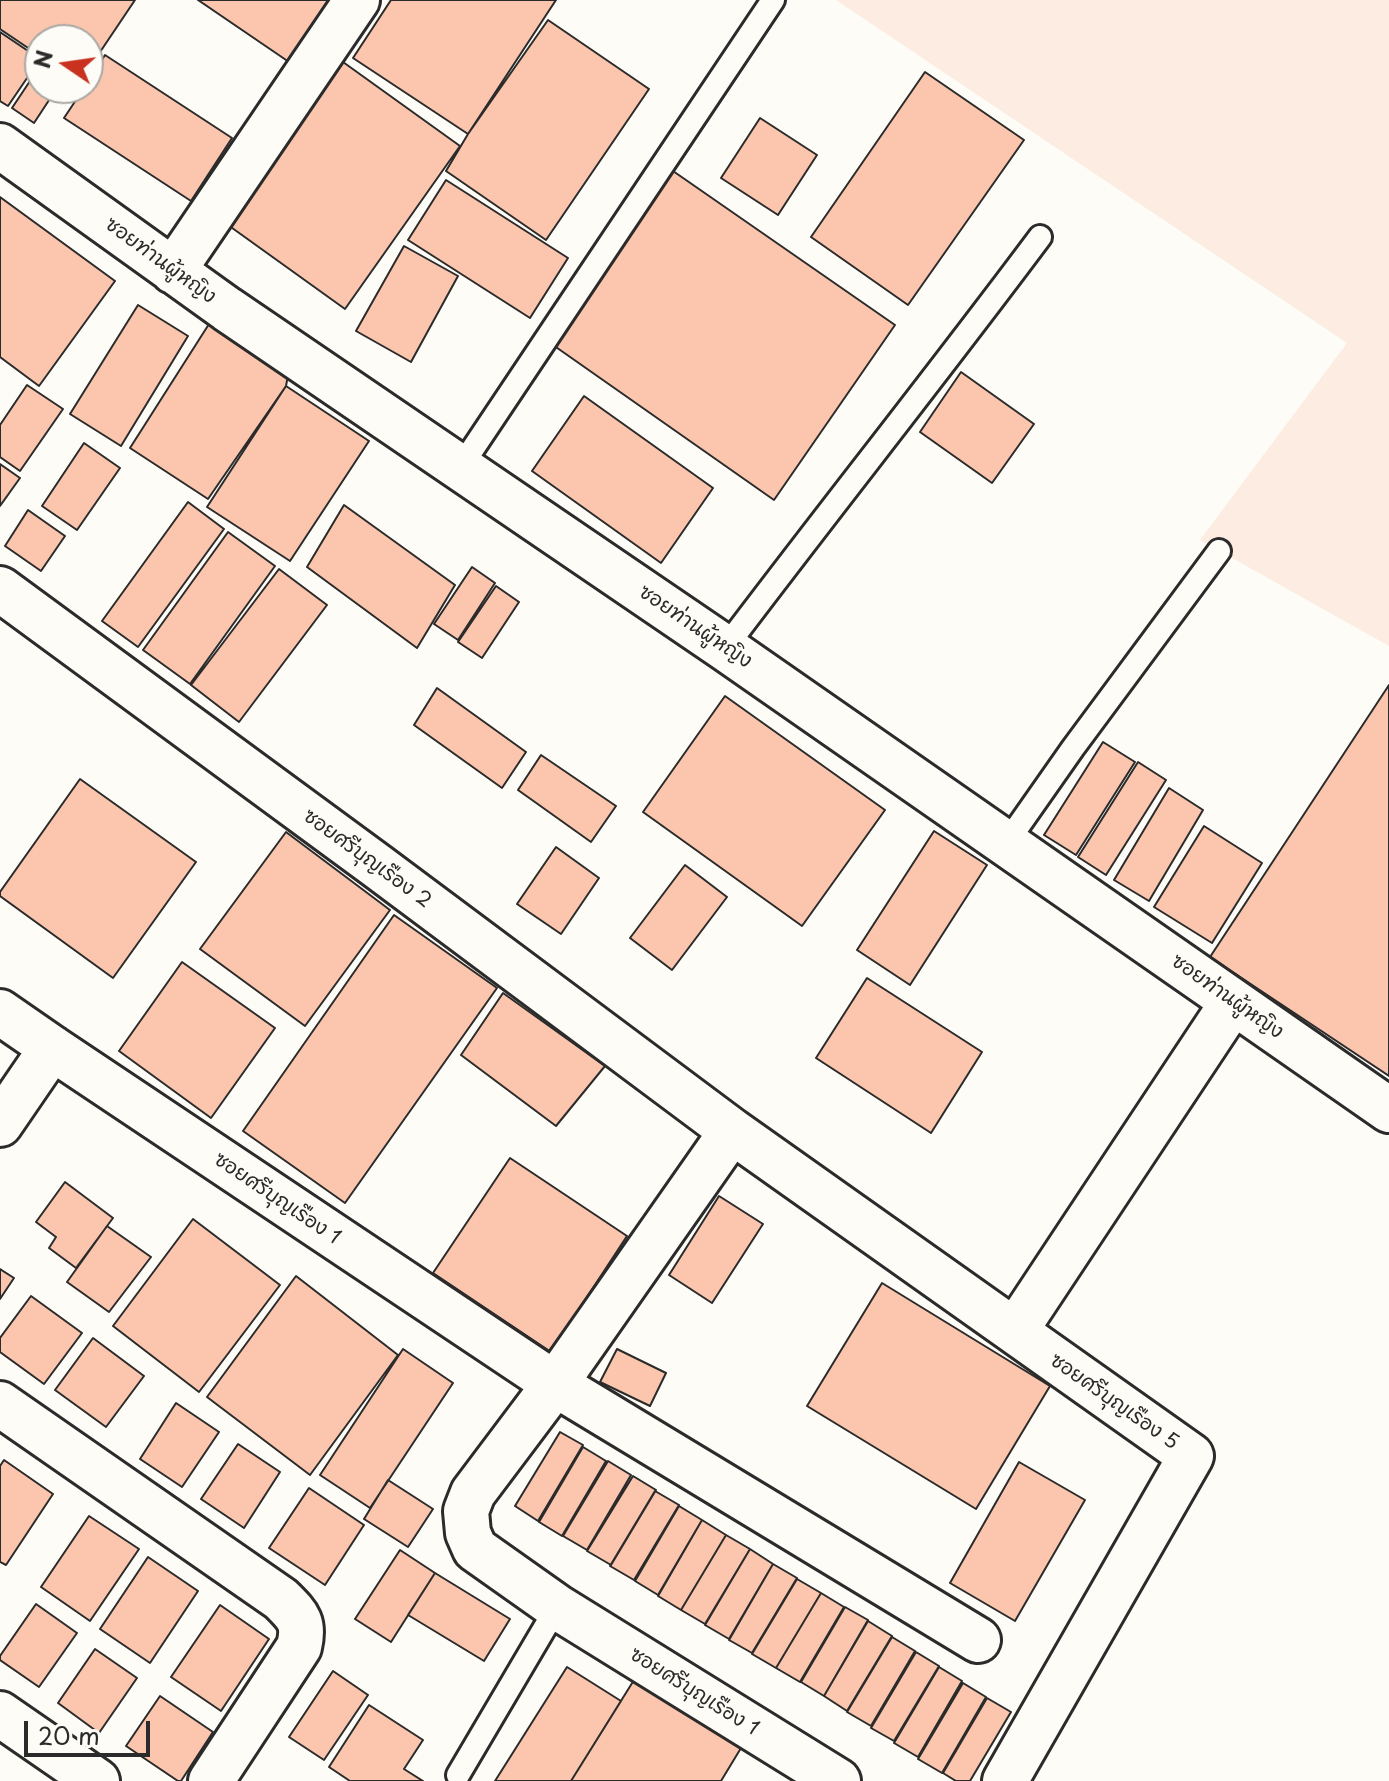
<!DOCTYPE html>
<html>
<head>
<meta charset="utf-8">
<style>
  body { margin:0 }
  #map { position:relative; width:1389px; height:1781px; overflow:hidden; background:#fdfcf7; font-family:"Playpen Sans",sans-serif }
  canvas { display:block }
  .north { position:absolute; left:24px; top:24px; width:80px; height:80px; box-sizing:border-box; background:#fdfcf7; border:2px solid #a9a8a5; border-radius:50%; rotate:283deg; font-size:22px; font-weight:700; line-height:32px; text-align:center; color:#2b2b2b }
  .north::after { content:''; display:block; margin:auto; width:28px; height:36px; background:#c8321e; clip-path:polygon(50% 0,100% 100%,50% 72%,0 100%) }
  .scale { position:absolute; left:24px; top:1721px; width:126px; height:36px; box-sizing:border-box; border:4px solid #2b2b2b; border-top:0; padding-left:10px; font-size:24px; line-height:28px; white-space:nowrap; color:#2b2b2b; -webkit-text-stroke:6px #fdfcf7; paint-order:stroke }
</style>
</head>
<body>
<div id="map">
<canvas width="1389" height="1781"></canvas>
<div class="north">N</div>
<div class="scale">20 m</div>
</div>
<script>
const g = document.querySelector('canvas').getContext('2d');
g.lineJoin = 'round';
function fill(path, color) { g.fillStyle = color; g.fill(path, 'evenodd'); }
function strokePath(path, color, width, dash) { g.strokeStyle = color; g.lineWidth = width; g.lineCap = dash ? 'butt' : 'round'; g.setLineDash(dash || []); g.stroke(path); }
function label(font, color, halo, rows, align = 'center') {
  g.font = font + ' "Playpen Sans","Playpen Sans Thai",sans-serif'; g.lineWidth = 7; g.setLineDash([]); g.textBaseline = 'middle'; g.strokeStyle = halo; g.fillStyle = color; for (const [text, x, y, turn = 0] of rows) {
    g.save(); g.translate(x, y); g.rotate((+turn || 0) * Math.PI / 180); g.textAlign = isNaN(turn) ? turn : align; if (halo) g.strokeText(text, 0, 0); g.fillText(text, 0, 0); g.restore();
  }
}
fill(new Path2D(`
  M 836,0 L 1389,0 L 1389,646 L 1200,540 L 1347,343 Z`), '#fcece1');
const building = new Path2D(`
  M 0,0 L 135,0 L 88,70 L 88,40 L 40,40 L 40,56 L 0,29 Z
  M 198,0 L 331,0 L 289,62 Z
  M 391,0 L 556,0 L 468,134 L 353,58 Z
  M 548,20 L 649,89 L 546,240 L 446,171 L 468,134 Z
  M 0,32 L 40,59 L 8,106 L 0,101 Z
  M 105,55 L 232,138 L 191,201 L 64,118 L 84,88 L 88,88 L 88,81 Z
  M 343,62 L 460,146 L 345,309 L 228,225 Z
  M 40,66 L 40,88 L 57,88 L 34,123 L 12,108 Z
  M 925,72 L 1024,140 L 908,305 L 811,237 Z
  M 760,118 L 817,155 L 778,215 L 721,178 Z
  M 673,171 L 895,325 L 774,500 L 553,345 Z
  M 446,180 L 568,258 L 530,318 L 408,240 Z
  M 0,197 L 115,281 L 39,386 L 0,357 Z
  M 404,246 L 458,276 L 411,362 L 356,331 Z
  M 138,305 L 188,336 L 121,446 L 70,414 Z
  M 209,324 L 288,375 L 286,386 L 208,499 L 130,448 Z
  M 961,372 L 1034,424 L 992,483 L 920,432 Z
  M 27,385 L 63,409 L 20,471 L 0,457 L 0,425 Z
  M 286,386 L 369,441 L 290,561 L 207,507 Z
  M 584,396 L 713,488 L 661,563 L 532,471 Z
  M 84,443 L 120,468 L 77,530 L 42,506 Z
  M 0,464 L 20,478 L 0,506 Z
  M 188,502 L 224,529 L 138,647 L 102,621 Z
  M 344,505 L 455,585 L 417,648 L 307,567 Z
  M 28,510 L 65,536 L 41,571 L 5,546 Z
  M 228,532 L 275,566 L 190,684 L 143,650 Z
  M 472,567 L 495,583 L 458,640 L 434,624 Z
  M 279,569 L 327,605 L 239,722 L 191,685 Z
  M 496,586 L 519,602 L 482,658 L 458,642 Z
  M 1389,685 L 1389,1076 L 1210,957 Z
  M 437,688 L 526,752 L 502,788 L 414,725 Z
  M 725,696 L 885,810 L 802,926 L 643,812 Z
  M 1103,742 L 1135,762 L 1076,855 L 1044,835 Z
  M 541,755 L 616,806 L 591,842 L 518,790 Z
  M 1138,762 L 1166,780 L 1106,875 L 1078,857 Z
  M 80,779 L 196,862 L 113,978 L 0,896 L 0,892 Z
  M 1169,788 L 1203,810 L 1149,901 L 1114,880 Z
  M 1204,826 L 1262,863 L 1212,943 L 1154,907 Z
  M 934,831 L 987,865 L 910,985 L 857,950 Z
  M 286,832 L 390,910 L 305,1026 L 200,949 Z
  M 556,847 L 599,878 L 561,934 L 517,904 Z
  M 685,865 L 727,897 L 672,970 L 630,938 Z
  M 394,915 L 497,988 L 345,1203 L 243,1131 Z
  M 182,962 L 275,1028 L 211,1118 L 119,1051 Z
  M 867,978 L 982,1052 L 931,1133 L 816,1058 Z
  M 503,993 L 605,1066 L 556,1126 L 461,1055 Z
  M 510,1158 L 627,1236 L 551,1352 L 433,1273 Z
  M 65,1182 L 113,1218 L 76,1268 L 49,1248 L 56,1237 L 36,1222 Z
  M 719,1196 L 763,1224 L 712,1303 L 669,1275 Z
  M 193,1219 L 280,1285 L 199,1392 L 113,1326 Z
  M 107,1226 L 151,1257 L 109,1312 L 67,1282 Z
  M 0,1269 L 14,1278 L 0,1299 Z
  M 296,1276 L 398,1355 L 310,1475 L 207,1397 Z
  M 882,1283 L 1050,1386 L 976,1509 L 807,1406 Z
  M 31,1296 L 82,1333 L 44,1384 L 0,1352 L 0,1338 Z
  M 93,1338 L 144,1376 L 106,1427 L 55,1390 Z
  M 403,1349 L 453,1383 L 370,1508 L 320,1475 Z
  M 617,1349 L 666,1373 L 650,1406 L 600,1382 Z
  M 176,1403 L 219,1432 L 182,1487 L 140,1459 Z
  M 560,1432 L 583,1445 L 538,1521 L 515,1506 Z
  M 238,1444 L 280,1472 L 244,1528 L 201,1499 Z
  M 583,1447 L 606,1461 L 562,1536 L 539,1522 Z
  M 4,1460 L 53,1494 L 6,1565 L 0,1562 L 0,1466 Z
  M 608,1461 L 631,1475 L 587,1550 L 563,1536 Z
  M 1019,1462 L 1085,1500 L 1015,1621 L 950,1583 Z
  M 633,1476 L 656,1490 L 611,1565 L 587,1551 Z
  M 388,1480 L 433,1509 L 408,1547 L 364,1519 Z
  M 309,1488 L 364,1525 L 325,1585 L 269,1548 Z
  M 655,1491 L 679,1505 L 634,1580 L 610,1566 Z
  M 679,1506 L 702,1520 L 658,1595 L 635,1581 Z
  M 89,1516 L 139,1549 L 90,1621 L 41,1587 Z
  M 702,1520 L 726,1535 L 681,1610 L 658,1596 Z
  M 726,1535 L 750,1549 L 705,1624 L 681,1610 Z
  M 750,1549 L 773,1564 L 729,1639 L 705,1625 Z
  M 400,1550 L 435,1573 L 391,1642 L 355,1619 Z
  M 148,1557 L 198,1591 L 150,1663 L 100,1629 Z
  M 773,1564 L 797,1578 L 752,1653 L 729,1640 Z
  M 435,1573 L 510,1619 L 484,1661 L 408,1615 Z
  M 797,1579 L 821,1593 L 776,1668 L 752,1654 Z
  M 821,1593 L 844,1607 L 800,1682 L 776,1668 Z
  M 36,1604 L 77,1633 L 39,1687 L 0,1660 L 0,1656 Z
  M 220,1605 L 269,1639 L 221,1711 L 171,1677 Z
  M 845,1607 L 868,1620 L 824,1696 L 801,1682 Z
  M 868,1621 L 892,1636 L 847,1711 L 824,1696 Z
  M 892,1637 L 915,1651 L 871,1726 L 847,1712 Z
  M 95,1649 L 137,1678 L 99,1733 L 58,1703 Z
  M 916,1652 L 939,1666 L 894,1741 L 871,1728 Z
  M 567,1667 L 621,1701 L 571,1781 L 495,1781 Z
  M 939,1667 L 962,1681 L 918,1757 L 894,1743 Z
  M 333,1671 L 368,1695 L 324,1760 L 289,1737 Z
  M 634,1680 L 741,1748 L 721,1781 L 571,1781 Z
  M 963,1683 L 986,1697 L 942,1773 L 918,1759 Z
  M 160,1696 L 213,1732 L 181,1781 L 178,1781 L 126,1746 Z
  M 987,1698 L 1011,1712 L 970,1781 L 956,1781 L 943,1773 Z
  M 369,1705 L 423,1740 L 404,1769 L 423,1781 L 350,1781 L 329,1767 Z`);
fill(building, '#fbc6ad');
strokePath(building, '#2b2b2b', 2);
const lane = new Path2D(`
  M 460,468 L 773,0
  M 725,648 C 829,510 937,375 1040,237
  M 1005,845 L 1073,748 L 1219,551
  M 458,1775 L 557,1607`);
const street = new Path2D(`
  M 0,146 L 227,309 L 725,648 L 1389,1110
  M 173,271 L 357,0
  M 0,589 L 377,866 L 732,1131 L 1191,1456 L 1005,1781
  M 0,1012 L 52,1048 L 555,1384 L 473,1493 L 466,1511 L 468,1533 L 475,1549 L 557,1607 L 838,1781
  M 0,1124 L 52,1048
  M 732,1131 L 555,1384 L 978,1640
  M 1015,1331 L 1233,1002
  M 0,1404 L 281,1599 C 298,1616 305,1622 299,1647 L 211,1781
  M 0,1714 L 97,1781`);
strokePath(lane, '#2b2b2b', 28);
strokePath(street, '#2b2b2b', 50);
strokePath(lane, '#fdfcf7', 22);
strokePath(street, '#fdfcf7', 44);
label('20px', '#2b2b2b', '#fdfcf7', [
  ["ซอยท่านผู้หญิง",160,261,36],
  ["ซอยท่านผู้หญิง",695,627,34],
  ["ซอยศรีบุญเรือง 2",367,859,36],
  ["ซอยท่านผู้หญิง",1227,997,35],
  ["ซอยศรีบุญเรือง 1",277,1199,34],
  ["ซอยศรีบุญเรือง 5",1114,1402,35],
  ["ซอยศรีบุญเรือง 1",694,1692,32]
]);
</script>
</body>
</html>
